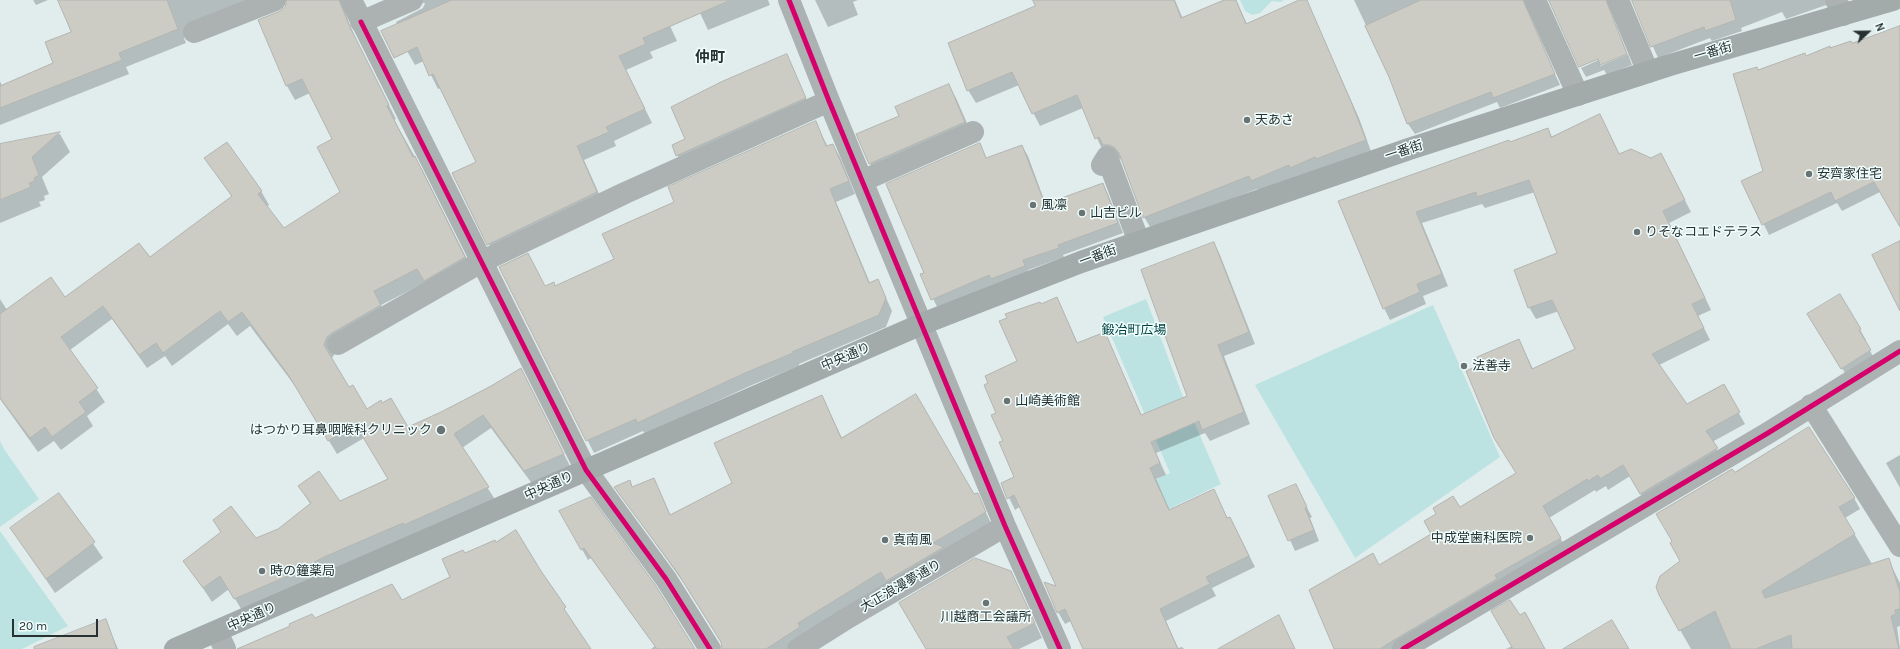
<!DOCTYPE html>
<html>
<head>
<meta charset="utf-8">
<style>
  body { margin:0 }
  #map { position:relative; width:1900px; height:649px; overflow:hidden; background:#e1eded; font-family:Karla,sans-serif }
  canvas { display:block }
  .north { position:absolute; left:1848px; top:12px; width:40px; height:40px; -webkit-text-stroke:3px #f0fefe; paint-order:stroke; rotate:68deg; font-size:11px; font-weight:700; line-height:16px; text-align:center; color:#283131 }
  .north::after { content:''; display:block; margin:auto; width:14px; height:18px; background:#283131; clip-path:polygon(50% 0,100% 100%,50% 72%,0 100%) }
  .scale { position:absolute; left:12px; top:619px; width:86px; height:18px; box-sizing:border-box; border:2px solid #283131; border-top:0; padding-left:5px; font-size:12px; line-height:14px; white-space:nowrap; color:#283131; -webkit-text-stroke:3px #f0fefe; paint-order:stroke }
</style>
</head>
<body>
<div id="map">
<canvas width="1900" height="649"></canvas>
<div class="north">N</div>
<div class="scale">20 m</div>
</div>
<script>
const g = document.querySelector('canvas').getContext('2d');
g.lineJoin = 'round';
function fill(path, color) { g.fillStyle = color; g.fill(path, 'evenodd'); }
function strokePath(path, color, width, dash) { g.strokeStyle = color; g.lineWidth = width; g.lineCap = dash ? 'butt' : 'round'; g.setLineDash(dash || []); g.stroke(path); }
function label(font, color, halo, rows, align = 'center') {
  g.font = font + ' Karla,"Noto Sans JP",sans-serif'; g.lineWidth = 3; g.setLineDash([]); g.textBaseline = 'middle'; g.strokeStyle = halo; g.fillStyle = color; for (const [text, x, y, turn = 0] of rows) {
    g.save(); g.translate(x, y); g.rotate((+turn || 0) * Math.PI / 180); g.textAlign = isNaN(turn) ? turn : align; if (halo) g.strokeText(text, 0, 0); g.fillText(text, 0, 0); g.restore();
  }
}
fill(new Path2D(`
  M 1240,0 L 1284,0 L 1281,2 L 1272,1 L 1260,13 L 1252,15 L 1245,11 Z
  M 1146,299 L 1182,394 L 1221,484 L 1121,532 L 1107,503 L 1170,473 L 1103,317 Z
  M 1433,305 L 1500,457 L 1355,558 L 1255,385 Z
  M 0,441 L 4,449 L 39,499 L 0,527 Z
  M 0,531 L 68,626 L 22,649 L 0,649 Z`), '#bce3e2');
fill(new Path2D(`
  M 33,0 L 48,0 L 36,5 Z
  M 59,0 L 340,0 L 357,42 L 396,119 L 394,120 L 423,171 L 473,271 L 426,282 L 381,305 L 388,319 L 340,347 L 331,359 L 348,389 L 366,410 L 407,428 L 442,413 L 491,387 L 521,369 L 571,468 L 533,485 L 491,428 L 462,448 L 496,501 L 243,612 L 229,589 L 212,602 L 185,561 L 221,533 L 214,521 L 256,540 L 278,530 L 311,505 L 299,487 L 340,502 L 389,480 L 364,438 L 337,454 L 298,390 L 250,326 L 237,336 L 228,324 L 172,366 L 165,356 L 147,368 L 112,319 L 70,350 L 105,402 L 87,416 L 93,426 L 61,450 L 54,441 L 38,452 L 0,399 L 0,299 L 7,310 L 65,298 L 149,258 L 232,197 L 206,159 L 261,191 L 269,205 L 267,207 L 283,229 L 341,192 L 333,139 L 310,93 L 295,100 L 287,86 L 285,9 L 288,2 L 286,1 L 279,2 L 184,38 L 186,43 L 126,67 L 129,74 L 0,125 L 0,81 L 2,86 L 54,63 L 72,32 Z
  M 388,0 L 658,0 L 677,41 L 650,52 L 653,58 L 626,70 L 652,123 L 614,141 L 616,146 L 584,160 L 605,207 L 496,258 L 453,174 L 478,163 L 441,88 L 438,89 L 424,61 L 415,65 L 407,51 L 396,22 L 423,8 L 425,3 Z
  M 694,0 L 768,0 L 770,5 L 708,30 Z
  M 815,0 L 858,0 L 853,2 L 858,15 L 828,27 Z
  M 1034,0 L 1175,0 L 1183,19 L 1227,0 L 1236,0 L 1247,24 L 1302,0 L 1306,0 L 1359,118 L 1372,154 L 1259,193 L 1257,189 L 1152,230 L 1144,217 L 1122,160 L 1103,151 L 1083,108 L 1040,126 L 1019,85 L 976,103 L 968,90 L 949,43 L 1037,7 Z
  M 1354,0 L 1535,0 L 1528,11 L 1529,17 L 1560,85 L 1500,108 L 1497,102 L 1415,134 L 1408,124 L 1390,76 Z
  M 1548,0 L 1618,0 L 1611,10 L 1612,16 L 1627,53 L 1600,64 L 1600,66 L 1628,54 L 1632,65 L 1607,75 L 1604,70 L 1586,77 L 1581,68 L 1603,58 Z
  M 1631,0 L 1836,0 L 1832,3 L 1786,19 L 1782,12 L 1741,28 L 1742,31 L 1712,41 L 1710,38 L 1658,58 L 1633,1 Z
  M 1900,27 L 1900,225 L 1880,192 L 1842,211 L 1837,203 L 1769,235 L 1743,182 L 1764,172 L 1757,68 L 1759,71 L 1807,57 L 1852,44 Z
  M 787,56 L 809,105 L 681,162 L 673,146 L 686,140 Z
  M 949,85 L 957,100 L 973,137 L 878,179 L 870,164 L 857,134 L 900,117 Z
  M 1600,115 L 1620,155 L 1651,159 L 1661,154 L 1691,212 L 1669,223 L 1711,310 L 1698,316 L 1710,340 L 1659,365 L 1687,405 L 1723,385 L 1745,424 L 1712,442 L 1724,460 L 1647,505 L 1630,476 L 1608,490 L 1606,486 L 1596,492 L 1595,490 L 1549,518 L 1567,550 L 1404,649 L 1335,649 L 1379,566 L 1433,534 L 1459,509 L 1517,474 L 1481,366 L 1519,340 L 1533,369 L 1576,349 L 1559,311 L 1536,319 L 1529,307 L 1558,253 L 1535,192 L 1485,208 L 1482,204 L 1422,223 L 1448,286 L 1423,296 L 1426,304 L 1390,320 L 1384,308 L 1339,202 L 1548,129 L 1552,137 Z
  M 815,122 L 828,147 L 833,145 L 840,157 L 855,194 L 836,202 L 870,283 L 878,280 L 892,311 L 886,327 L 799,364 L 799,366 L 752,385 L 645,434 L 643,431 L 594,453 L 500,268 L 545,287 L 556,287 L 615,260 L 676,202 Z
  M 60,134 L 70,152 L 42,177 L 49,194 L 44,196 L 45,200 L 39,202 L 41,206 L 0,223 L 0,145 Z
  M 980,144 L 987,159 L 1022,146 L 1028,156 L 1046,205 L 1103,184 L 1108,194 L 1123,233 L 1063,255 L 1064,257 L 1028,270 L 1030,276 L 938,309 L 922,275 L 926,273 Z
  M 1214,243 L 1220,255 L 1255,344 L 1224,356 L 1250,424 L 1210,441 L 1205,433 L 1156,453 L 1166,475 L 1156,479 L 1170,511 L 1214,491 L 1228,519 L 1236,529 L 1255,567 L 1212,588 L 1216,596 L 1166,621 L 1178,648 L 1182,647 L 1184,649 L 1084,649 L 1071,621 L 1065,624 L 1058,612 L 1058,588 L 1021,506 L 1015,510 L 1002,483 L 1015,478 L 997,413 L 1041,305 L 1057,298 L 1078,344 L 1104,333 L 1142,416 L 1188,396 Z
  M 1840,295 L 1866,340 L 1864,341 L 1876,361 L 1848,378 L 1815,324 Z
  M 822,396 L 842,438 L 974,496 L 977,494 L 991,523 L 799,649 L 723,649 L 722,644 L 683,582 L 615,487 L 629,481 L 633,488 L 654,479 L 671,516 L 733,484 Z
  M 1900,455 L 1900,488 L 1886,463 Z
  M 1735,474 L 1854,498 L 1860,509 L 1845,518 L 1872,564 L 1888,559 L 1900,583 L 1900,626 L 1897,627 L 1900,649 L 1691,649 L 1660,595 Z
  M 1295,485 L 1312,517 L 1310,518 L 1319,541 L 1295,551 L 1270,496 Z
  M 59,494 L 103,558 L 55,593 L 11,528 Z
  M 561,512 L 694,649 L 651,649 L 655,646 L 591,558 L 588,560 Z
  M 465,554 L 540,572 L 590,649 L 245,649 L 315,619 L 402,601 L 452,577 Z
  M 1011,571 L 1042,638 L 1019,649 L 927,649 Z
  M 1519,617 L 1544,649 L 1506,649 L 1512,646 Z
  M 105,621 L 118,649 L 43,649 Z`), '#0003');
const building = new Path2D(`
  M 58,0 L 167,0 L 178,29 L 119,53 L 122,60 L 0,108 L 0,86 L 53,63 L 45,42 L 71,32 Z
  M 287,0 L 339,0 L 350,27 L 389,105 L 387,106 L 413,157 L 415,156 L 465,257 L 424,281 L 417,269 L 374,291 L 381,305 L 332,333 L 327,337 L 324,345 L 349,387 L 353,385 L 367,409 L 381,400 L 382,403 L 391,398 L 408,427 L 441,412 L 491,386 L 521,368 L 564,454 L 524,471 L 483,415 L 454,434 L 489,487 L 404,525 L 403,523 L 324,557 L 290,575 L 234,599 L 220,576 L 203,588 L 183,561 L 221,532 L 213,520 L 231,506 L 256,538 L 278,529 L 311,503 L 298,486 L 319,471 L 340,501 L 388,479 L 355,424 L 328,441 L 289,376 L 242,312 L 228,322 L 220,311 L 163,353 L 156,343 L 139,355 L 103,306 L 61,337 L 98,388 L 79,402 L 86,412 L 52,437 L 45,427 L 30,438 L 0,398 L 0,314 L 51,277 L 65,297 L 139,243 L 150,257 L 232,196 L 204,158 L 227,142 L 262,191 L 258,194 L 284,228 L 340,192 L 317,147 L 332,139 L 302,79 L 286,86 L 258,20 L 280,11 L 285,7 Z
  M 452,0 L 731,0 L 643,38 L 646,44 L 619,56 L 645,109 L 606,127 L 609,132 L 577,146 L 597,192 L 487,245 L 452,173 L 476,162 L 433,74 L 429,76 L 417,47 L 394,58 L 381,31 Z
  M 1033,0 L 1174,0 L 1181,18 L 1224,0 L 1236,0 L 1246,24 L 1299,0 L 1307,0 L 1352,104 L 1366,140 L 1316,159 L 1315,157 L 1290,168 L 1289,165 L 1251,181 L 1249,176 L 1143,218 L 1119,153 L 1114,147 L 1109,145 L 1103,145 L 1099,137 L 1095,139 L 1077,95 L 1032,114 L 1012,72 L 967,91 L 948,43 L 1035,6 Z
  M 1421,0 L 1523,0 L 1555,74 L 1493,98 L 1491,92 L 1407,124 L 1389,77 L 1365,26 Z
  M 1549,0 L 1606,0 L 1627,54 L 1600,65 L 1598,59 L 1579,67 Z
  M 1632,0 L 1730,0 L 1736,20 L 1705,31 L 1704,27 L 1651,47 Z
  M 1900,26 L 1900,227 L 1874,182 L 1835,201 L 1831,192 L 1762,225 L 1741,181 L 1763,171 L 1733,74 L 1757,67 L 1758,70 L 1805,53 L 1806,56 L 1830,46 L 1830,48 L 1851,41 L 1852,43 Z
  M 787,54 L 806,98 L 676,156 L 672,145 L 685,139 L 671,107 L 723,81 Z
  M 949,84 L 965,122 L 869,164 L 856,134 L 899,116 L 895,107 Z
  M 1600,114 L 1619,154 L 1631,149 L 1651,158 L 1661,153 L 1685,200 L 1663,211 L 1705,298 L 1692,304 L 1704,328 L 1652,354 L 1687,404 L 1724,384 L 1740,412 L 1706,431 L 1718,448 L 1640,494 L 1623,465 L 1600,479 L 1598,475 L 1588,481 L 1587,479 L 1543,506 L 1561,538 L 1495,575 L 1497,579 L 1394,640 L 1380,649 L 1334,649 L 1309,590 L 1373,553 L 1379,565 L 1431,534 L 1424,521 L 1436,514 L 1433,508 L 1453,496 L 1460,507 L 1516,473 L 1494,438 L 1466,371 L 1480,365 L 1477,357 L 1519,339 L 1532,369 L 1575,349 L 1552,300 L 1528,308 L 1514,270 L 1557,253 L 1529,180 L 1477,197 L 1476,192 L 1416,212 L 1442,274 L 1417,284 L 1420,292 L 1383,309 L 1338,201 L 1509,140 L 1510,142 L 1548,128 L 1551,137 Z
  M 816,121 L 826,146 L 833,144 L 849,181 L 830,189 L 869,283 L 878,279 L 886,298 L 879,315 L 792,352 L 793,353 L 745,373 L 637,423 L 636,419 L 586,441 L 499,267 L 528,253 L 545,286 L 554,282 L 555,286 L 614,259 L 602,234 L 674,202 L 668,187 Z
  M 60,132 L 32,157 L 39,175 L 34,178 L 35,181 L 29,183 L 31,187 L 0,200 L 0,144 Z
  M 980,143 L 986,158 L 1022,145 L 1045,204 L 1103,183 L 1118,223 L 1058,245 L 1059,248 L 1023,260 L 1025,266 L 991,279 L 989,275 L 931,300 L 920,274 L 924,273 L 886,184 Z
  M 1900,241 L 1900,311 L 1872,255 Z
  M 1214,242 L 1249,332 L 1218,345 L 1244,412 L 1202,430 L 1199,421 L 1151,442 L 1160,463 L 1150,468 L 1169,510 L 1214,489 L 1227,518 L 1230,517 L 1249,556 L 1206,577 L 1210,584 L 1160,609 L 1178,649 L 1083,649 L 1065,609 L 1057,613 L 1044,582 L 1056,586 L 1014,495 L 1007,499 L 1001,483 L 1014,477 L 999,442 L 1003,441 L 991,415 L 996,413 L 984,385 L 988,383 L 985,376 L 1017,361 L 999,321 L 1007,318 L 1005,314 L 1040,302 L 1041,304 L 1057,297 L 1077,343 L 1105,332 L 1141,415 L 1187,396 L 1141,270 Z
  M 1840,294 L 1861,329 L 1859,330 L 1871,350 L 1841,369 L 1807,314 Z
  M 916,394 L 974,494 L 978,493 L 986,512 L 933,543 L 944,547 L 886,581 L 881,572 L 798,623 L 800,627 L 766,649 L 722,649 L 721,642 L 677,572 L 614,487 L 630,480 L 632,487 L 654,478 L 670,515 L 732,483 L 714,443 L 822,395 L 841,438 Z
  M 1809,427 L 1855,498 L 1839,507 L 1855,534 L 1762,591 L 1765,598 L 1889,558 L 1900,592 L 1900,609 L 1895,610 L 1896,614 L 1891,616 L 1899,649 L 1792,649 L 1791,635 L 1756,649 L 1731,649 L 1715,611 L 1679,631 L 1659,595 L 1656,587 L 1660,576 L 1680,561 L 1670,543 L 1672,541 L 1656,514 L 1732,469 L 1735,472 Z
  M 1296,484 L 1307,507 L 1305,508 L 1314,530 L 1288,541 L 1268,496 Z
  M 59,493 L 95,542 L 46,579 L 10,528 Z
  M 591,497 L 656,586 L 695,649 L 657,649 L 584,548 L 581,550 L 559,511 Z
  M 516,530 L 541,571 L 566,607 L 564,609 L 591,649 L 237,649 L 290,626 L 289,624 L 312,614 L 315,618 L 392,584 L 402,600 L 450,577 L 442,559 L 463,550 L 465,553 L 495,540 L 496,542 Z
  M 975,558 L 1011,571 L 1035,623 L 1007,637 L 1014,649 L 926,649 L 899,603 Z
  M 1510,600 L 1520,615 L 1525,612 L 1545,649 L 1513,649 L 1491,611 Z
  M 1279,615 L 1295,649 L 1218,649 Z
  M 106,619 L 117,649 L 34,649 L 34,647 Z
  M 1612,620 L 1629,649 L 1563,649 Z`);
fill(building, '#cccbc4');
strokePath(building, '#b2b5b2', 1);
strokePath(new Path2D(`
  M 351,0 L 586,470 L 666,579 L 710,649
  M 789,0 L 829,101 L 1005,526 L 1060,649
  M 1535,0 L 1578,95
  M 1618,0 L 1648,72
  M 1836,0 L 1843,15
  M 361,22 L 412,0
  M 194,32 L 275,0
  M 1102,165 L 1107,157 L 1139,242
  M 862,181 L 973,132
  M 338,344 L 483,261 L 625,193 L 829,101
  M 1811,405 L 1900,546
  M 217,632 L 225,649
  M 798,649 L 849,617 L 1005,526
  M 1403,649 L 1768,433 L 1900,351`), '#abb2b1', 22);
strokePath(new Path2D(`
  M 175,649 L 922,324 L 1081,262 L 1409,149 L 1670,65 L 1893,0`), '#a2aaaa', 22);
strokePath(new Path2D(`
  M 789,0 L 829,101 L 1005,526 L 1060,649
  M 361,22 L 586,470 L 666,579 L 710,649
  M 1403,649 L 1768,433 L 1900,351`), '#d6006c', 5);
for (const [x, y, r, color] of [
  [1247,120,4,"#697373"],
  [1809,174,4,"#697373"],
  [1033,205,4,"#697373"],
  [1082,213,4,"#697373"],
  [1637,232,4,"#697373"],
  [1464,366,4,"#697373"],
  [1007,401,4,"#697373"],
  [441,430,5,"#697373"],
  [1530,538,4,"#697373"],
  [885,540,4,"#697373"],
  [262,571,4,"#697373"],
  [986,603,4,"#697373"]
]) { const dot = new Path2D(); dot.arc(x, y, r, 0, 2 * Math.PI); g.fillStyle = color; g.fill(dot); strokePath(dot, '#f0fefe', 1.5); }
label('13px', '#283131', '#f0fefe', [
  ["一番街",1713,52,-16],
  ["一番街",1404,151,-18],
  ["一番街",1098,256,-20],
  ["中央通り",846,357,-23],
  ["中央通り",549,486,-24],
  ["大正浪漫夢通り",901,586,-30],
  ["中央通り",252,617,-24]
]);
label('13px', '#283131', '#f0fefe', [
  ["天あさ",1255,120],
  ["安齊家住宅",1817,174],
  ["風凛",1041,205],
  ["山吉ビル",1090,213],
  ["りそなコエドテラス",1645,232],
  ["法善寺",1472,366],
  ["山崎美術館",1015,401],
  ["はつかり耳鼻咽喉科クリニック",432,430,"right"],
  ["中成堂歯科医院",1522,538,"right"],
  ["真南風",893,540],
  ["時の鐘薬局",270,571],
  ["川越商工会議所",986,617,"center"]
], 'left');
label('13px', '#003f3f', '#f0fefe', [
  ["鍛冶町広場",1134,330]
]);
label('bold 15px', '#283131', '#f0fefe', [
  ["仲町",710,58]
]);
</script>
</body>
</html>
